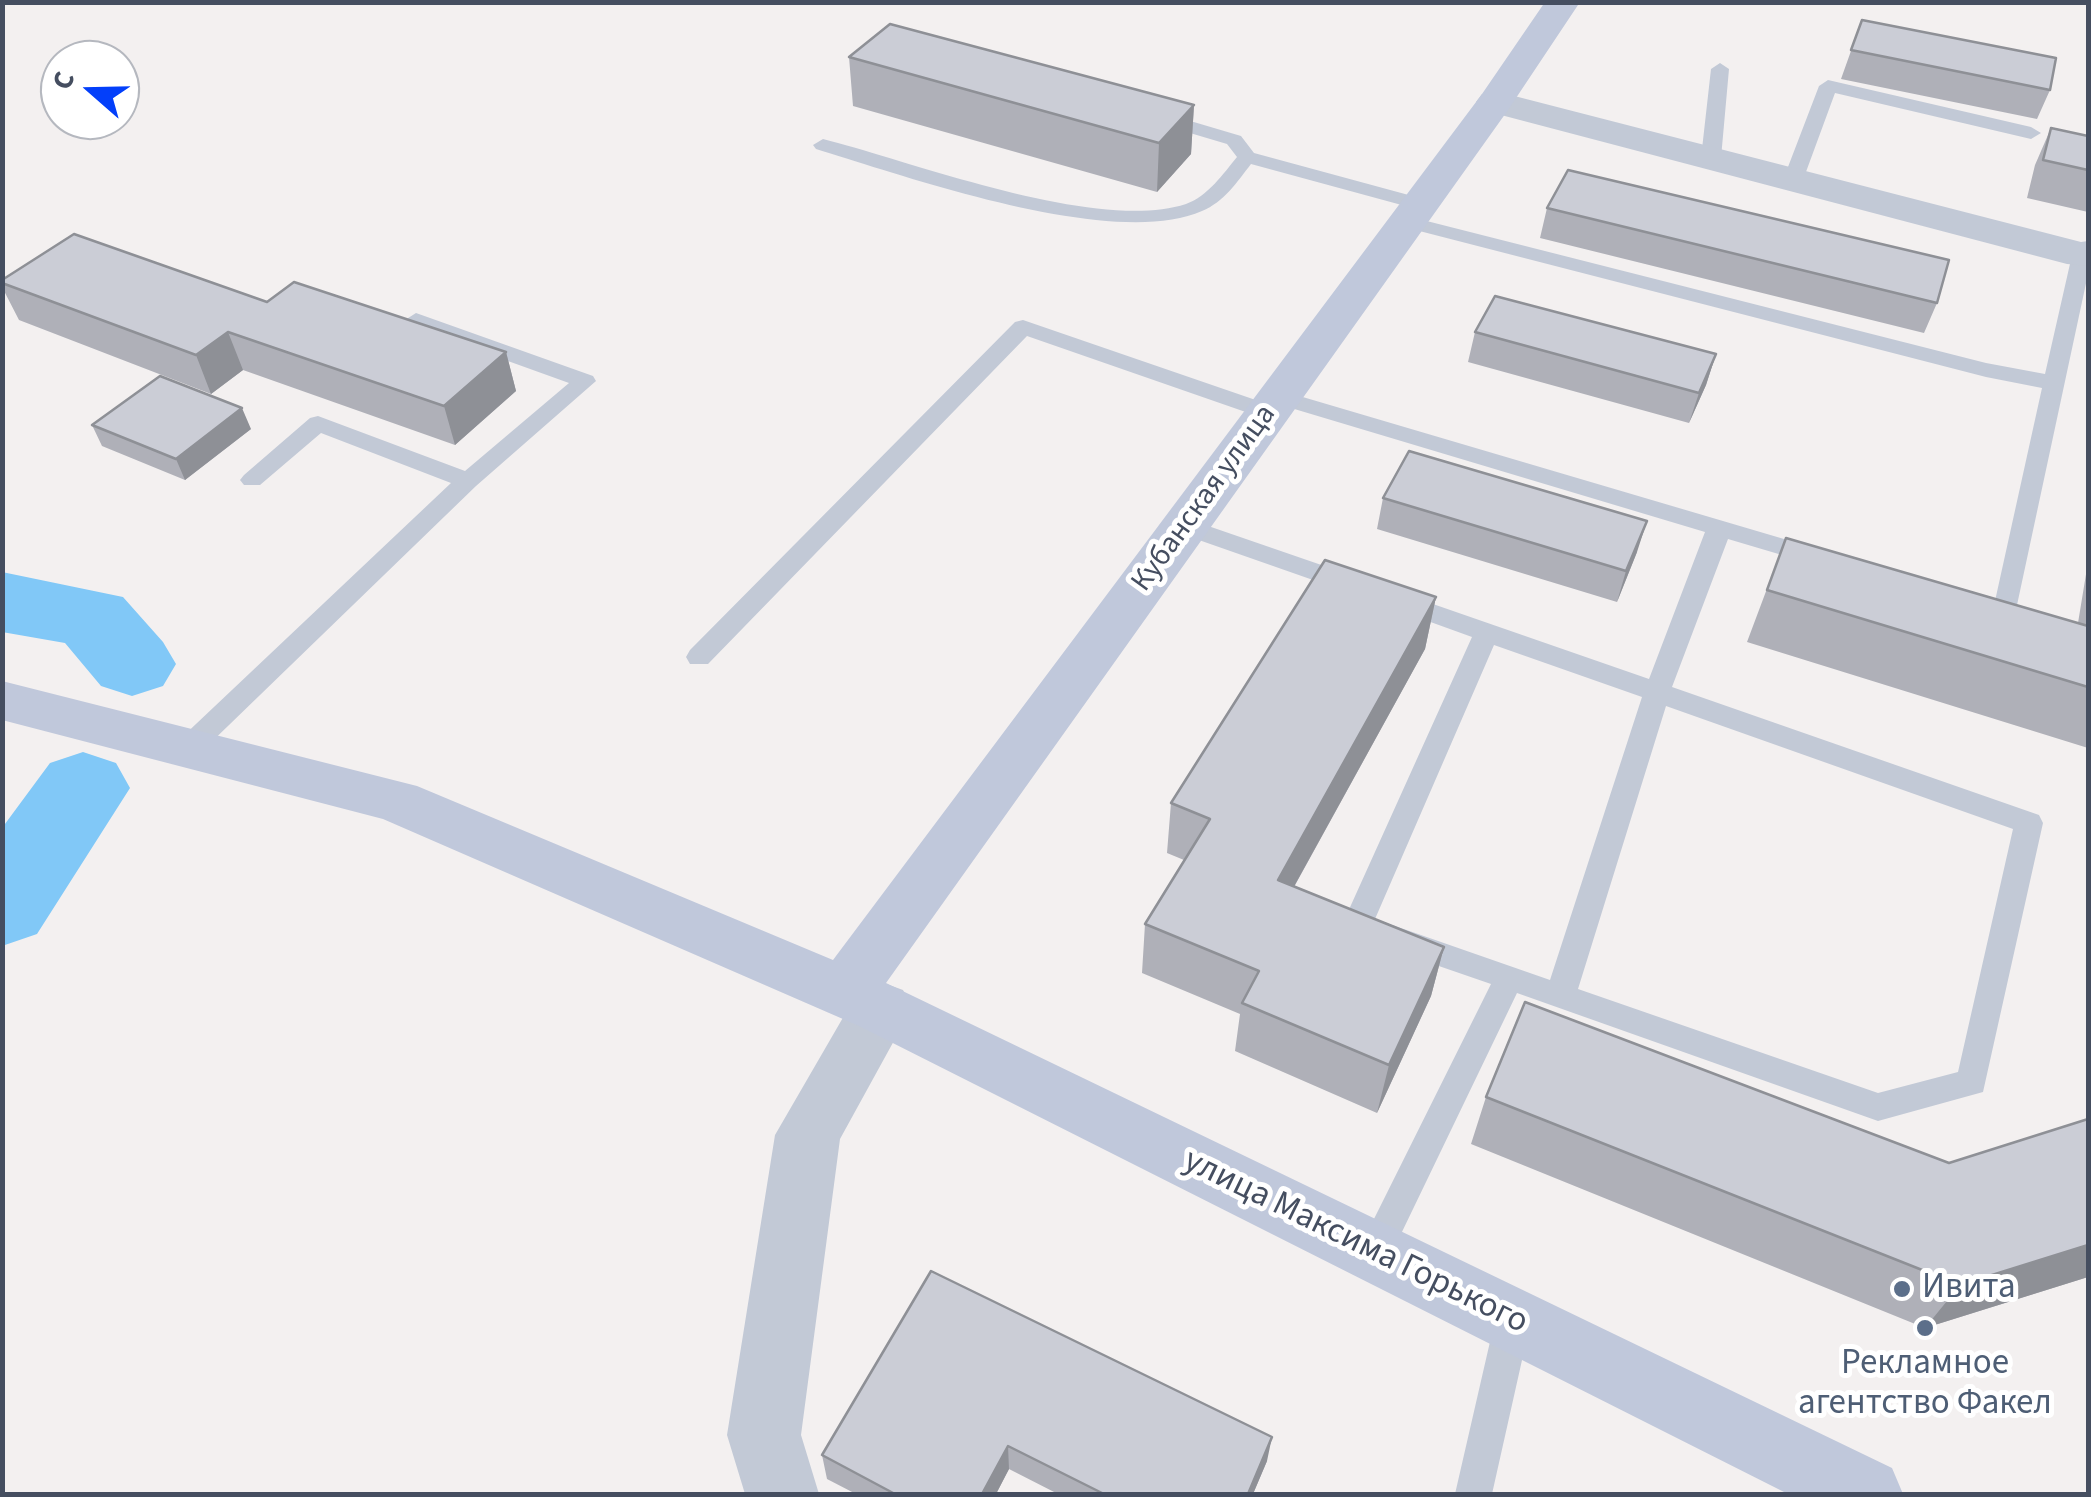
<!DOCTYPE html>
<html>
<head>
<meta charset="utf-8">
<style>
  body { margin:0 }
  #map { position:relative; width:2091px; height:1497px; overflow:hidden; background:#f3f0f0; font-family:"Source Sans 3",sans-serif }
  canvas { display:block }
  .frame { position:absolute; inset:0; border:5px solid #454e60; pointer-events:none }
  .north { position:absolute; left:40px; top:40px; width:100px; height:100px; box-sizing:border-box; background:#fff; border:2px solid #b5b8bf; border-radius:50%; rotate:290deg; font-size:28px; font-weight:700; line-height:40px; text-align:center; color:#454e60 }
  .north::after { content:''; display:block; margin:auto; width:35px; height:45px; background:#033ffa; clip-path:polygon(50% 0,100% 100%,50% 72%,0 100%) }
</style>
</head>
<body>
<div id="map">
<canvas width="2091" height="1497"></canvas>
<div class="frame"></div>
<div class="north">С</div>
</div>
<script>
const g = document.querySelector('canvas').getContext('2d');
g.lineJoin = 'round';
function fill(path, color) { g.fillStyle = color; g.fill(path, 'evenodd'); }
function strokePath(path, color, width, dash) { g.strokeStyle = color; g.lineWidth = width; g.lineCap = dash ? 'butt' : 'round'; g.setLineDash(dash || []); g.stroke(path); }
function label(font, color, halo, rows, align = 'center') {
  g.font = font + ' "Source Sans 3",sans-serif'; g.lineWidth = 10; g.setLineDash([]); g.textBaseline = 'middle'; g.strokeStyle = halo; g.fillStyle = color; for (const [text, x, y, turn = 0] of rows) {
    g.save(); g.translate(x, y); g.rotate((+turn || 0) * Math.PI / 180); g.textAlign = isNaN(turn) ? turn : align; if (halo) g.strokeText(text, 0, 0); g.fillText(text, 0, 0); g.restore();
  }
}
fill(new Path2D(`
  M 2,572 L 123,597 L 163,642 L 176,664 L 163,686 L 132,696 L 101,686 L 65,643 L 2,632 Z
  M 83,752 L 116,763 L 130,788 L 37,934 L 2,946 L 2,828 L 50,763 Z`), '#81c8f7');
fill(new Path2D(`
  M 1720,63 L 1729,69 L 1721,158 L 1711,164 L 1701,158 L 1711,69 Z
  M 1828,80 L 2031,127 L 2041,133 L 2031,139 L 1835,93 L 1803,180 L 1800,184 L 1786,184 L 1783,180 L 1819,86 Z
  M 1160,112 L 1241,136 L 1254,153 L 1427,200 L 1430,204 L 1420,210 L 1251,164 C 1237,182 1224,202 1202,211 C 1114,250 908,177 816,149 L 813,145 L 823,139 C 914,162 1097,233 1186,204 C 1208,196 1223,174 1237,157 L 1227,144 L 1153,122 L 1150,118 Z
  M 1407,216 L 1986,363 L 2045,374 L 2072,255 L 2075,251 L 2088,250 L 2088,274 L 2014,619 L 2005,622 L 1971,611 L 1967,605 L 1971,599 L 1980,596 L 1995,601 L 2042,388 L 1986,377 L 1400,226 L 1397,222 Z
  M 416,313 L 593,376 L 596,381 L 476,486 L 198,755 L 178,755 L 174,748 L 178,741 L 451,483 L 321,433 L 260,485 L 244,485 L 240,480 L 244,475 L 310,418 L 318,416 L 465,471 L 569,383 L 408,325 L 405,320 Z
  M 1023,320 L 1276,407 L 1280,412 L 1276,417 L 1260,417 L 1027,336 L 708,664 L 690,664 L 686,657 L 690,650 L 1015,322 Z
  M 1279,390 L 1828,552 L 1831,558 L 1828,564 L 1819,566 L 1728,539 L 1672,687 L 2039,815 L 2043,823 L 1983,1092 L 1878,1121 L 1517,993 L 1387,1263 L 1375,1268 L 1363,1263 L 1358,1252 L 1363,1241 L 1491,984 L 1346,934 L 1342,925 L 1472,637 L 1389,607 L 1385,601 L 1389,595 L 1407,595 L 1649,679 L 1705,532 L 1271,402 L 1268,397 L 1271,392 ZM 1494,645 L 1642,697 L 1550,980 L 1375,919 ZM 1666,706 L 2013,829 L 1958,1072 L 1878,1093 L 1578,989 Z
  M 1185,518 L 1362,579 L 1366,585 L 1353,594 L 1176,532 L 1173,526 L 1176,520 Z
  M 1513,1303 L 1525,1308 L 1531,1320 L 1492,1494 L 1455,1494 L 1495,1320 L 1501,1308 Z`), '#c2c9d6');
fill(new Path2D(`
  M 1495,91 L 2081,242 L 2088,241 L 2088,266 L 2067,264 L 1482,110 L 1476,102 L 1482,94 Z
  M 881,982 L 903,990 L 912,1008 L 840,1139 L 801,1435 L 819,1494 L 745,1494 L 727,1435 L 775,1135 L 859,990 Z`), '#c2c9d6');
fill(new Path2D(`
  M 1545,2 L 1580,2 L 1508,110 L 886,983 L 1892,1468 L 1903,1494 L 1788,1494 L 859,1026 L 383,819 L 2,720 L 2,681 L 417,786 L 833,960 L 1482,94 Z`), '#c0c8db');
fill(new Path2D(`
  M 1862,20 L 2050,90 L 2037,119 L 1841,79 Z
  M 849,57 L 1194,105 L 1191,154 L 1157,192 L 853,106 Z
  M 2051,128 L 2088,136 L 2088,212 L 2027,198 L 2035,165 Z
  M 1547,208 L 1937,303 L 1924,333 L 1540,238 Z
  M 2,280 L 267,302 L 506,352 L 516,391 L 455,445 L 243,370 L 211,394 L 19,320 L 2,287 Z
  M 1475,332 L 1716,354 L 1706,385 L 1689,423 L 1468,362 Z
  M 92,425 L 251,429 L 185,480 L 102,446 Z
  M 1383,498 L 1637,552 L 1617,602 L 1377,529 Z
  M 1786,538 L 2078,623 L 2088,562 L 2088,748 L 1747,642 Z
  M 1436,597 L 1425,649 L 1294,887 L 1444,947 L 1431,996 L 1377,1113 L 1235,1051 L 1240,1014 L 1142,973 L 1145,924 L 1184,860 L 1167,853 L 1171,803 Z
  M 1486,1097 L 2088,1277 L 1925,1328 L 1471,1144 Z
  M 931,1271 L 1267,1461 L 1253,1494 L 1058,1494 L 1009,1469 L 996,1494 L 856,1494 L 827,1479 L 822,1455 Z`), '#afb0b8');
fill(new Path2D(`
  M 1194,105 L 1191,154 L 1157,192 L 1159,143 Z
  M 228,332 L 243,370 L 211,394 L 196,355 Z
  M 506,352 L 516,391 L 455,445 L 444,406 Z
  M 1716,354 L 1706,385 L 1689,423 L 1699,393 Z
  M 242,408 L 251,429 L 185,480 L 176,459 Z
  M 1647,521 L 1637,552 L 1617,602 L 1626,571 Z
  M 1436,597 L 1425,649 L 1270,930 L 1278,880 Z
  M 1444,947 L 1431,996 L 1377,1113 L 1389,1065 Z
  M 2088,1245 L 2088,1277 L 1925,1328 L 1960,1285 Z
  M 1272,1437 L 1267,1461 L 1253,1494 L 1248,1494 Z
  M 1008,1446 L 1009,1469 L 996,1494 L 982,1494 Z`), '#8e9096');
const building = new Path2D(`
  M 1862,20 L 2056,58 L 2050,90 L 1851,50 Z
  M 890,24 L 1194,105 L 1159,143 L 849,57 Z
  M 2051,128 L 2088,136 L 2088,170 L 2043,160 Z
  M 1568,170 L 1949,260 L 1937,303 L 1547,208 Z
  M 74,234 L 267,302 L 294,282 L 506,352 L 444,406 L 228,332 L 196,355 L 2,283 L 2,280 Z
  M 1495,296 L 1716,354 L 1699,393 L 1475,332 Z
  M 160,376 L 242,408 L 176,459 L 92,425 Z
  M 1409,451 L 1647,521 L 1626,571 L 1383,498 Z
  M 1786,538 L 2088,626 L 2088,687 L 1767,590 Z
  M 1325,560 L 1436,597 L 1278,880 L 1444,947 L 1389,1065 L 1242,1003 L 1259,971 L 1145,924 L 1210,819 L 1171,803 Z
  M 1525,1002 L 1949,1163 L 2088,1119 L 2088,1245 L 1960,1285 L 1486,1097 Z
  M 931,1271 L 1272,1437 L 1248,1494 L 1104,1494 L 1008,1446 L 982,1494 L 895,1494 L 822,1455 Z`);
fill(building, '#cbcdd6');
strokePath(building, '#8e9096', 2.5);
for (const [x, y, r, color] of [
  [1902,1289,10,"#5c6f8a"],
  [1925,1328,10,"#5c6f8a"]
]) { const dot = new Path2D(); dot.arc(x, y, r, 0, 2 * Math.PI); g.fillStyle = color; g.fill(dot); strokePath(dot, '#fff', 4); }
label('30px', '#454e60', '#fff', [
  ["Кубанская улица",1205,499,-54]
]);
label('35px', '#454e60', '#fff', [
  ["улица Максима Горького",1355,1243,26]
]);
label('35px', '#4e5e75', '#fff', [
  ["Ивита",1922,1289],
  ["Рекламное",1925,1365,"center"],
  ["агентство Факел",1925,1405,"center"]
], 'left');
</script>
</body>
</html>
